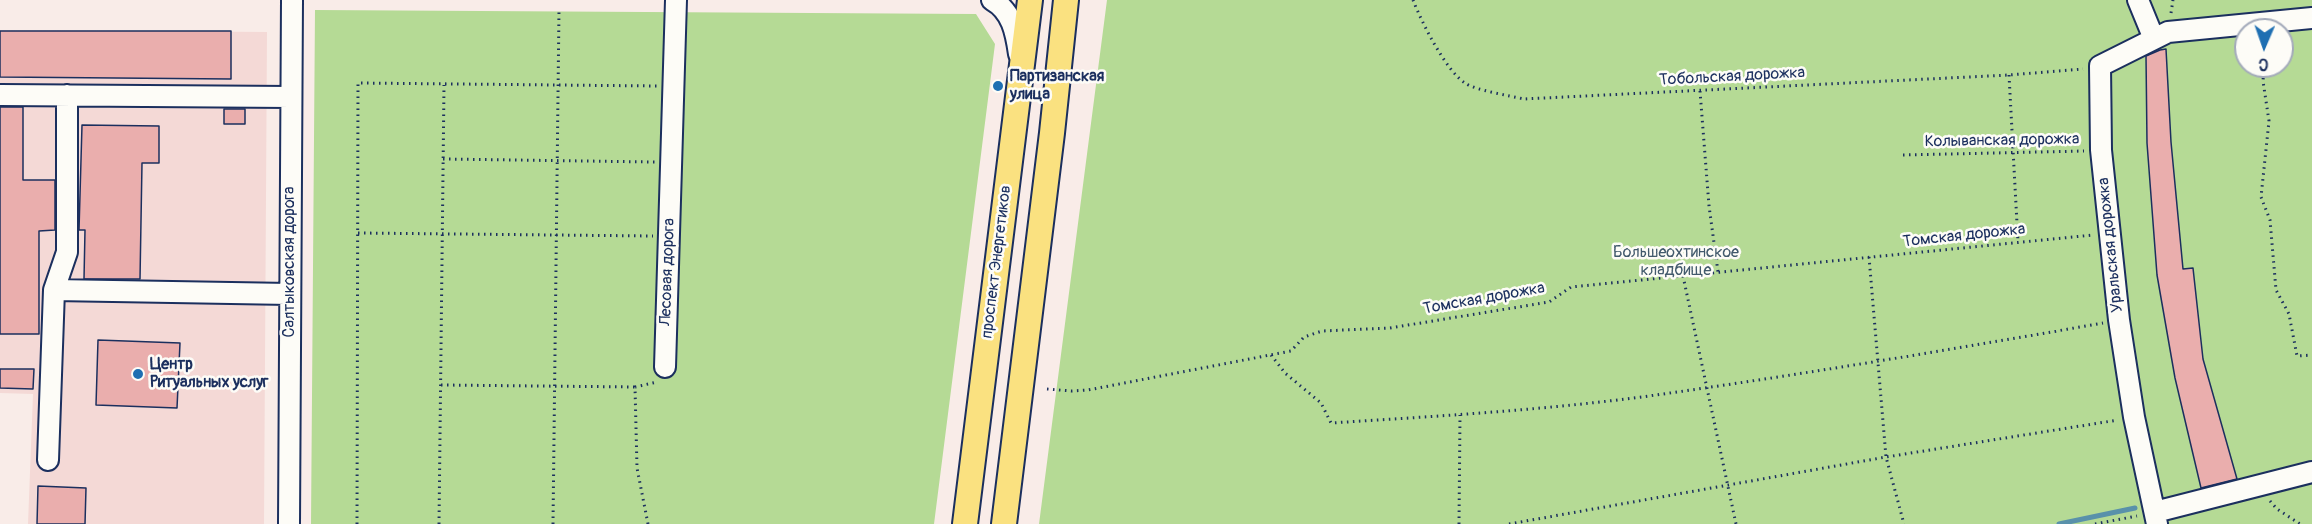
<!DOCTYPE html>
<html>
<head>
<meta charset="utf-8">
<style>
  body { margin:0 }
  #map { position:relative; width:2312px; height:524px; overflow:hidden; background:#f9ece8; font-family:Pangolin,sans-serif }
  canvas { display:block }
  .north { position:absolute; left:2234px; top:18px; width:60px; height:60px; box-sizing:border-box; background:#fdfcf7; border:2px solid #a3aaba; border-radius:50%; rotate:182deg; font-size:16px; font-weight:700; line-height:24px; text-align:center; color:#1b2f5e }
  .north::after { content:''; display:block; margin:auto; width:21px; height:27px; background:#1f6fb2; clip-path:polygon(50% 0,100% 100%,50% 72%,0 100%) }
</style>
</head>
<body>
<div id="map">
<canvas width="2312" height="524"></canvas>
<div class="north">С</div>
</div>
<script>
const g = document.querySelector('canvas').getContext('2d');
g.lineJoin = 'round';
function fill(path, color) { g.fillStyle = color; g.fill(path, 'evenodd'); }
function strokePath(path, color, width, dash) { g.strokeStyle = color; g.lineWidth = width; g.lineCap = dash ? 'butt' : 'round'; g.setLineDash(dash || []); g.stroke(path); }
function label(font, color, halo, rows, align = 'center') {
  g.font = font + ' Pangolin,sans-serif'; g.lineWidth = 5; g.setLineDash([]); g.textBaseline = 'middle'; g.strokeStyle = halo; g.fillStyle = color; for (const [text, x, y, turn = 0] of rows) {
    g.save(); g.translate(x, y); g.rotate((+turn || 0) * Math.PI / 180); g.textAlign = isNaN(turn) ? turn : align; if (halo) g.strokeText(text, 0, 0); g.fillText(text, 0, 0); g.restore();
  }
}
fill(new Path2D(`
  M 0,30 L 267,32 L 264,524 L 28,524 L 33,394 L 0,393 Z`), '#f4d9d6');
fill(new Path2D(`
  M 1107,0 L 2312,0 L 2312,524 L 1039,524 ZM 2246,30 L 2282,30 L 2282,66 L 2246,66 Z
  M 315,10 L 976,14 L 995,44 L 934,524 L 311,524 Z`), '#b5da95');
strokePath(new Path2D(`
  M 2059,524 L 2135,508`), '#5991aa', 5);
const building = new Path2D(`
  M 0,31 L 231,31 L 231,79 L 0,77 Z
  M 2166,49 L 2171,142 L 2183,269 L 2193,268 L 2203,359 L 2237,479 L 2201,488 L 2175,378 L 2157,275 L 2147,143 L 2146,56 L 2160,50 Z
  M 0,107 L 23,107 L 23,180 L 55,180 L 55,230 L 39,231 L 39,334 L 0,334 Z
  M 224,109 L 245,109 L 245,124 L 224,124 Z
  M 82,125 L 159,126 L 159,163 L 142,163 L 140,279 L 84,279 L 85,230 L 79,230 Z
  M 98,340 L 180,343 L 177,408 L 96,405 Z
  M 0,369 L 34,369 L 33,389 L 0,388 Z
  M 38,486 L 86,488 L 85,524 L 37,524 Z`);
fill(building, '#eaaead');
strokePath(building, '#1b2f5e', 1.5);
const minor = new Path2D(`
  M 992,0 C 1012,11 1016,33 1019,54
  M 2138,0 L 2154,39
  M 0,95 L 291,97
  M 54,290 L 290,294
  M 665,367 L 676,0
  M 48,460 L 54,290 L 67,252 L 67,95
  M 2155,512 L 2312,472
  M 289,524 L 292,0
  M 2157,524 L 2134,417 L 2119,320 L 2101,150 L 2100,66 L 2168,32 L 2312,18`);
const major = new Path2D(`
  M 965,524 L 1030,0
  M 1004,524 L 1052,133 L 1066,0`);
strokePath(minor, '#1b2f5e', 24);
strokePath(major, '#1b2f5e', 28);
strokePath(new Path2D(`
  M 1413,0 C 1421,21 1446,71 1465,83 C 1474,90 1511,96 1524,99 L 2009,75 L 2083,69
  M 2171,13 L 2173,0
  M 2264,66 L 2263,81 L 2269,121 L 2261,197 L 2270,220 L 2276,290 L 2289,314 L 2297,356 L 2312,355
  M 2009,75 L 2018,242
  M 1700,91 L 1709,206 L 1718,272
  M 1903,155 L 2084,151
  M 443,159 L 655,162
  M 358,233 L 653,236
  M 1869,257 L 1886,457 L 1904,524
  M 1683,276 L 1736,524
  M 1271,355 L 1285,373 L 1321,403 L 1331,423 C 1439,416 1548,410 1656,395 C 1805,374 1954,349 2103,323
  M 441,385 L 635,387
  M 1047,389 L 1071,391 L 1088,390 L 1291,351 L 1304,337 L 1322,331 L 1390,328 L 1549,302 L 1571,287 L 2093,235
  M 2270,501 L 2277,509 L 2300,524
  M 357,524 L 358,83 L 657,86
  M 439,524 L 444,85
  M 553,524 L 559,9
  M 648,524 L 637,468 L 635,387 L 657,382
  M 1459,524 L 1460,415
  M 1509,524 L 1886,457 L 2118,420
  M 2095,524 L 2137,516`), '#1b2f5e', 3, [1.5, 4.5]);
strokePath(minor, '#fdfcf7', 20);
strokePath(major, '#fae180', 24);
for (const [x, y, r, color] of [
  [998,86,6,"#1f6fb2"],
  [138,374,6,"#1f6fb2"]
]) { const dot = new Path2D(); dot.arc(x, y, r, 0, 2 * Math.PI); g.fillStyle = color; g.fill(dot); strokePath(dot, '#fdfcf7', 2); }
label('bold 16px', '#1b2f5e', '#fdfcf7', [
  ["Партизанская",1010,77],
  ["улица",1010,95],
  ["Центр",150,365],
  ["Ритуальных услуг",150,383]
], 'left');
label('16px', '#1b2f5e', '#fdfcf7', [
  ["Тобольская дорожка",1732,77,-3],
  ["Колыванская дорожка",2002,141,-1],
  ["Томская дорожка",1964,236,-6],
  ["Уральская дорожка",2111,245,-96],
  ["Салтыковская дорога",290,262,-90],
  ["проспект Энергетиков",997,262,-83],
  ["Лесовая дорога",668,272,-88],
  ["Томская дорожка",1484,299,-10]
]);
label('16px', '#425a6c', '#fdfcf7', [
  ["Большеохтинское",1676,253],
  ["кладбище",1676,271]
]);
</script>
</body>
</html>
